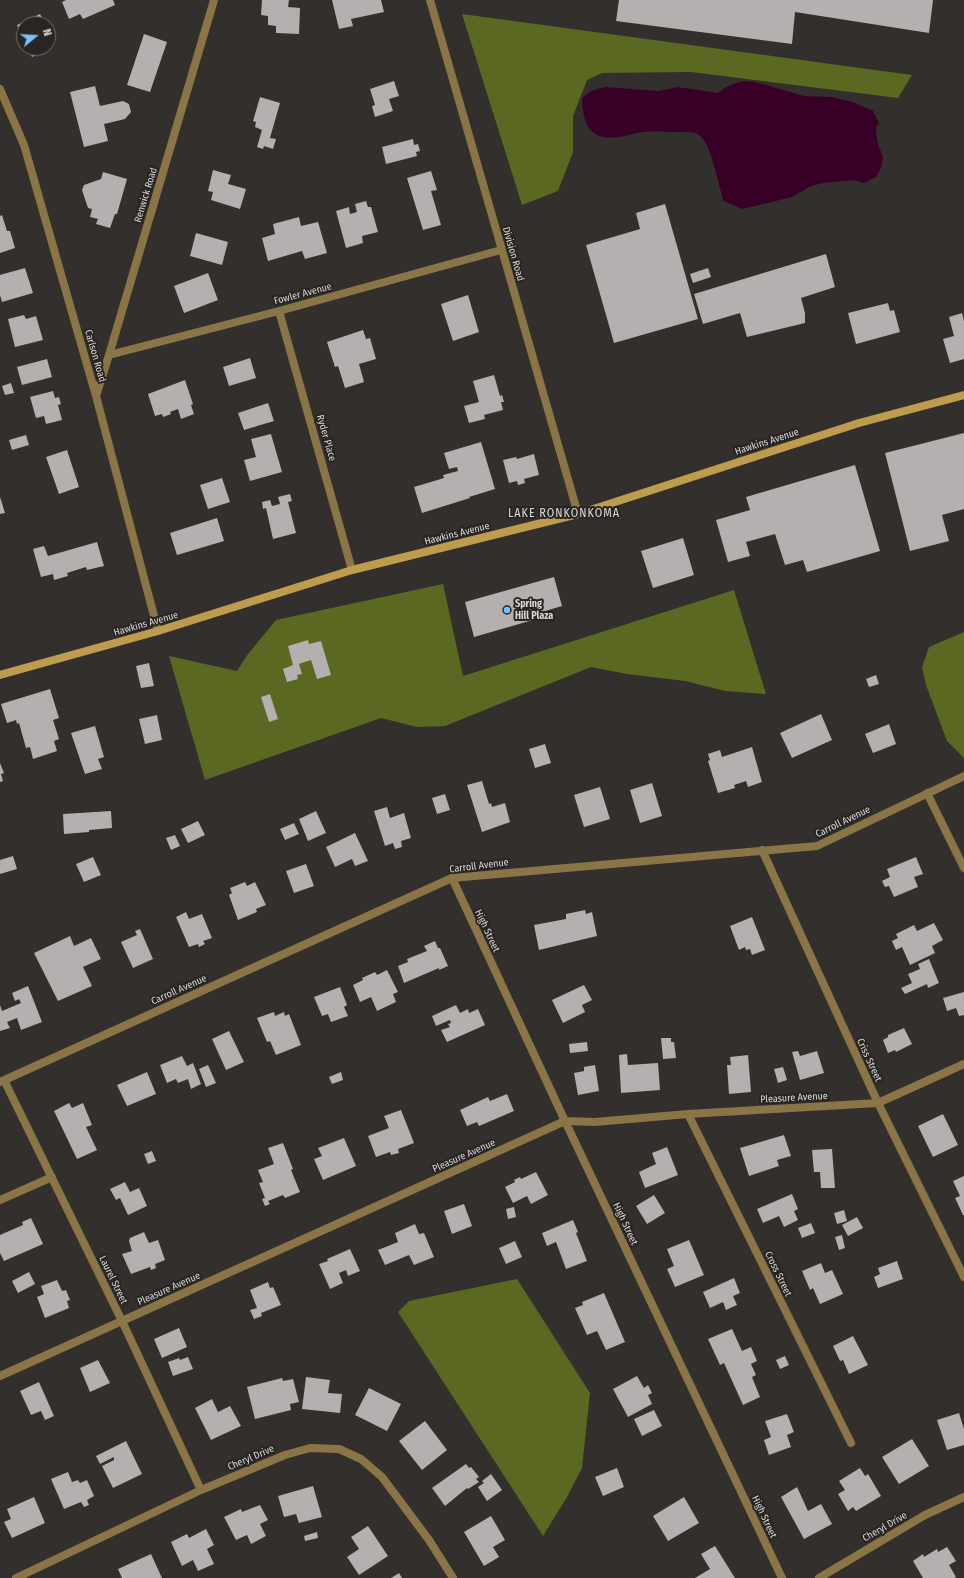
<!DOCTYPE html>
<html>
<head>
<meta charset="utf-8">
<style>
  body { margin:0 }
  #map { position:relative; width:964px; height:1578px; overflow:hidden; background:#322f2d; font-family:"Fira Sans Condensed",sans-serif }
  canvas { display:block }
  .north { position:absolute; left:16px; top:16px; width:40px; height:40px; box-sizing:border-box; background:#282523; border:1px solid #6f6d6b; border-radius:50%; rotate:72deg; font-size:11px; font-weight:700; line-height:16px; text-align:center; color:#dad8d6 }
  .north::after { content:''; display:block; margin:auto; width:14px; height:18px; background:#79bff8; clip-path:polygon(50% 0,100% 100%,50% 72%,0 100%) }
</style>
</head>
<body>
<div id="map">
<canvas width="964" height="1578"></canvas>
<div class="north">N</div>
</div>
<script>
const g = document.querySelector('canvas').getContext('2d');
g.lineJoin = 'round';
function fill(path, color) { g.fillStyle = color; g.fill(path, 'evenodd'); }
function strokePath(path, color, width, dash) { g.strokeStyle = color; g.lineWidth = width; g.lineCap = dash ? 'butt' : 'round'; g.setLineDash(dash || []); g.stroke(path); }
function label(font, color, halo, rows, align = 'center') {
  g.font = font + ' "Fira Sans Condensed",sans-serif'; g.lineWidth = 4; g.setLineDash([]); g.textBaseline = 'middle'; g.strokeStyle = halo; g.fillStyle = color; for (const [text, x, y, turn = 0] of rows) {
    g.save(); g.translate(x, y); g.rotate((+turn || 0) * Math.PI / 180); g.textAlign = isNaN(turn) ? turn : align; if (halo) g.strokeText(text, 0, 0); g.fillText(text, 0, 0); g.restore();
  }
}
fill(new Path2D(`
  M 462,14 L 912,75 L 898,98 L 691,72 L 602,73 L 587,80 L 573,116 L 573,152 L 558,191 L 522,205 Z
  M 443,584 L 463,676 L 734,590 L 766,694 L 725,691 L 685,681 L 627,674 L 591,667 L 445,726 L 417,727 L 381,718 L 205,780 L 169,656 L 237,671 L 248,654 L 276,620 Z
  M 964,632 L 964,758 L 947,741 L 926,685 L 922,667 L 929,647 Z
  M 517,1279 L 590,1393 L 582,1468 L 567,1497 L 543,1536 L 398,1312 L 409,1301 Z`), '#5a6822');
fill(new Path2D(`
  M 747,81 L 763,84 L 804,96 L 832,97 L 853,102 L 873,111 L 879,123 L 876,127 L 877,141 L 883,157 L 881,168 L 876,177 L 864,183 L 854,180 L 823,183 L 811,186 L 792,197 L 742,209 L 724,201 C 718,186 712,145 700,136 C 694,130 685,132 677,132 C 666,132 654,131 643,132 C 635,133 627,136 619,137 C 589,141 583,124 582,98 L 591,91 L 605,87 L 659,91 L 677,87 L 718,93 C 728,85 735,82 747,81 Z`), '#380026');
fill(new Path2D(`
  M 66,0 L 113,0 L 115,5 L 83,19 L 80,14 L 69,19 L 62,2 Z
  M 262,0 L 289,0 L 288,7 L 300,8 L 299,34 L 276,33 L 276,26 L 268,25 L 268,16 L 261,15 Z
  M 332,0 L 381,0 L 384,12 L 351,19 L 353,26 L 339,29 Z
  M 619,0 L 933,0 L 929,33 L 795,12 L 792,44 L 616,21 Z
  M 40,14 L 45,24 L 24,24 L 24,40 L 17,25 Z
  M 144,34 L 167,42 L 150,92 L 127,85 Z
  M 28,48 L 44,48 L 45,51 L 32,57 Z
  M 394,81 L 399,96 L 389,99 L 393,111 L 375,117 L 372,106 L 375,105 L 370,89 Z
  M 95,86 L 100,106 L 123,101 L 129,104 L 131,112 L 125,119 L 104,124 L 108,141 L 84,147 L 70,92 Z
  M 260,97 L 280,103 L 270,138 L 276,139 L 273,149 L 264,146 L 263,149 L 257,147 L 262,130 L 255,127 L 256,122 L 253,121 Z
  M 413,139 L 414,145 L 418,144 L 420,151 L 416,152 L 417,156 L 386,164 L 382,147 Z
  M 213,170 L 231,175 L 228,184 L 246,189 L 240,209 L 211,200 L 213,192 L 208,191 Z
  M 431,171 L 437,190 L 431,191 L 441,225 L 423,230 L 407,178 Z
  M 103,172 L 127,179 L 117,214 L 115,214 L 110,228 L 96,224 L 98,219 L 90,217 L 92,209 L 88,208 L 82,190 L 84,185 L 101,179 Z
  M 366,201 L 368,207 L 371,207 L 378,232 L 362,236 L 363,243 L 346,248 L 336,211 L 349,207 L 350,214 L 357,212 L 355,204 Z
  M 665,204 L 698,319 L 614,343 L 586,245 L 640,229 L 636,213 Z
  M 2,215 L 7,231 L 10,231 L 15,248 L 0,253 L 0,216 Z
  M 299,217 L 301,226 L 318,222 L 327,253 L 305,259 L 302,251 L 268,261 L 262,238 L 275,234 L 273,224 Z
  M 196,233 L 228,242 L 222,265 L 190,256 Z
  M 826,254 L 835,287 L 801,298 L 805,313 L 805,323 L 747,337 L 740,313 L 703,324 L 694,294 Z
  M 25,268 L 33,293 L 2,302 L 0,295 L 0,275 Z
  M 708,268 L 711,277 L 693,283 L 690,274 Z
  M 208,273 L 218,300 L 184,313 L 174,286 Z
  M 468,295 L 479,332 L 453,341 L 441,304 Z
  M 888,303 L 890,311 L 894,310 L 900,332 L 856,344 L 848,313 Z
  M 962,313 L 964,321 L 964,359 L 950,363 L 943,339 L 954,336 L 949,317 Z
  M 24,315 L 26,319 L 36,316 L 43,340 L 15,347 L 8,319 Z
  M 363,330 L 366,339 L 370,338 L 376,359 L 359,364 L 364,382 L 345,388 L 338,366 L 335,367 L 327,342 Z
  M 250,358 L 256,378 L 229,386 L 223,367 Z
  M 47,359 L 52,377 L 22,385 L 17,367 Z
  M 494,375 L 500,396 L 502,395 L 504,402 L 501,402 L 503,410 L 484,415 L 485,419 L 469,423 L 464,406 L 479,402 L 473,381 Z
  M 185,380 L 193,404 L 191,405 L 194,414 L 181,419 L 178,409 L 170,412 L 171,414 L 163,417 L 162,414 L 155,416 L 148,394 Z
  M 11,383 L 14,393 L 5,395 L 2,386 Z
  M 53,391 L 55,398 L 59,397 L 61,404 L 58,405 L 62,420 L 46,424 L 44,416 L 36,418 L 30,397 Z
  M 268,403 L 274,421 L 244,430 L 238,413 Z
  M 964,433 L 964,509 L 942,515 L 949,541 L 910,551 L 885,453 Z
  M 271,434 L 282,472 L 250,481 L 244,460 L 256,457 L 251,439 Z
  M 26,435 L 29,445 L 12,450 L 9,440 Z
  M 481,442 L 495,489 L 469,497 L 470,498 L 422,513 L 414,487 L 444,478 L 443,475 L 458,471 L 457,467 L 449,469 L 444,453 Z
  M 67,450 L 79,487 L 59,494 L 46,457 Z
  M 534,454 L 539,475 L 524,479 L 525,483 L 518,485 L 517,481 L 509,483 L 503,460 L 516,457 L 517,459 Z
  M 855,465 L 880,551 L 807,572 L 803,560 L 785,565 L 775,534 L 746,542 L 750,556 L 728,562 L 716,520 L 750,510 L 746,497 Z
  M 222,478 L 230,502 L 208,509 L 200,485 Z
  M 290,494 L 292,501 L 288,502 L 296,533 L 273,539 L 266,508 L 263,509 L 262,502 L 270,500 L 272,506 L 280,504 L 278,497 Z
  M 0,497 L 5,513 L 0,514 Z
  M 217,518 L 224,541 L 177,555 L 170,533 Z
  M 683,538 L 694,575 L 653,588 L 641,551 Z
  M 97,542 L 104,566 L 87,570 L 86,567 L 67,573 L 68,576 L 54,580 L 53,574 L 41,577 L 33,549 L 44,546 L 48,556 Z
  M 554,577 L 562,606 L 532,615 L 533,620 L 474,637 L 465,602 Z
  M 308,640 L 309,644 L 321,641 L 331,675 L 317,679 L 311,660 L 299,664 L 302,674 L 297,675 L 298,679 L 287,682 L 283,669 L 293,665 L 288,646 Z
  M 149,663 L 154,686 L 141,688 L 136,666 Z
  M 876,675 L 879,684 L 869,687 L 866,679 Z
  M 50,689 L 59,718 L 53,720 L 59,739 L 54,741 L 57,751 L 33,759 L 30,747 L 26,748 L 19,723 L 17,724 L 16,720 L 7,723 L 1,704 Z
  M 270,694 L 278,719 L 269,722 L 261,697 Z
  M 821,714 L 832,740 L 792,758 L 780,733 Z
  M 157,715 L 162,740 L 145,744 L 139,719 Z
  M 889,724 L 896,744 L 873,753 L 865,734 Z
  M 95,726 L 104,757 L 98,759 L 102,769 L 85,774 L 71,733 Z
  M 545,744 L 551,763 L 535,768 L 529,749 Z
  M 752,747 L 762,782 L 748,787 L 746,781 L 734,785 L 735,788 L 718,793 L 708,761 L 710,760 L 708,754 L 720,750 L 722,757 Z
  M 0,763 L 4,773 L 1,774 L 3,781 L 0,782 Z
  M 482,781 L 489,804 L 491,803 L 492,807 L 505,803 L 510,822 L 482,832 L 467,785 Z
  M 652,783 L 662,816 L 640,823 L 630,790 Z
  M 600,787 L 610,819 L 584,827 L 574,795 Z
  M 445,794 L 450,810 L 437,814 L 432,798 Z
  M 387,807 L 390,818 L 404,813 L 411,838 L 401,841 L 402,847 L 395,849 L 393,843 L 385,846 L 374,811 Z
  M 111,811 L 112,828 L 89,830 L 89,832 L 64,834 L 63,814 Z
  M 316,811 L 326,833 L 308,841 L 299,819 Z
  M 198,821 L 205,835 L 188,843 L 181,829 Z
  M 294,823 L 299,834 L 285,840 L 280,829 Z
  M 355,833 L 368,861 L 355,866 L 352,859 L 335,867 L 326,847 Z
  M 175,835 L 180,846 L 171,850 L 166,838 Z
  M 13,856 L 17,869 L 0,874 L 0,860 Z
  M 93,857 L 101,875 L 84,882 L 76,864 Z
  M 916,857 L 923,874 L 914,877 L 918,887 L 894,897 L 889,886 L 885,887 L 882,881 L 890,877 L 887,869 Z
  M 306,864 L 314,886 L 294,893 L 286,871 Z
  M 245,882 L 247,886 L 255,882 L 266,905 L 256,909 L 257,912 L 238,920 L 229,895 L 232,893 L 230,888 Z
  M 585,910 L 586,914 L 592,912 L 597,936 L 539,950 L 534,925 L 566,919 L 566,914 Z
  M 186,912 L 189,919 L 202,914 L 212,938 L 203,941 L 205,944 L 199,947 L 198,944 L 189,947 L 176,917 Z
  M 752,917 L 765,950 L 752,955 L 750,949 L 746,950 L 745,947 L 739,950 L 730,926 Z
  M 934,923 L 943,940 L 932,946 L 935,953 L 910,965 L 902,947 L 896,950 L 892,941 L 898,938 L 896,934 L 914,925 L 917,931 Z
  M 140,929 L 153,959 L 133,968 L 121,942 L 137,935 L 135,931 Z
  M 70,936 L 74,946 L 91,938 L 101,959 L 83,967 L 92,986 L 58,1001 L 34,953 Z
  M 435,941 L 438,948 L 440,948 L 448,966 L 439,970 L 439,968 L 404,983 L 398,966 L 408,962 L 407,959 L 427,951 L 424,946 Z
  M 929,959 L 939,983 L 928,988 L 927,984 L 905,994 L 901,988 L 912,983 L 908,974 L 920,969 L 918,964 Z
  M 387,970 L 398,992 L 393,994 L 396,1002 L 377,1011 L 371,997 L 360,1002 L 353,985 L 363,980 L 362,978 L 375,972 L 377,975 Z
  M 584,985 L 592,1000 L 582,1005 L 585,1012 L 563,1023 L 552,1000 Z
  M 28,986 L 42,1022 L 21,1030 L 17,1018 L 7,1022 L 10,1028 L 0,1031 L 0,1005 L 2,1011 L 21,1003 L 19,999 L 15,1001 L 12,993 Z
  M 340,987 L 347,1005 L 344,1007 L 348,1016 L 331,1022 L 328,1014 L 322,1016 L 314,997 Z
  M 964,992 L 964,1015 L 959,1016 L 956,1008 L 947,1011 L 943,998 Z
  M 456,1005 L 460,1013 L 468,1009 L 469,1013 L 478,1009 L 485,1025 L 447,1042 L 441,1030 L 450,1027 L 448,1024 L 451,1023 L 450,1020 L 436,1026 L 432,1016 Z
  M 274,1012 L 275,1016 L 284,1012 L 285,1016 L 289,1014 L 301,1045 L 276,1055 L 270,1041 L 267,1042 L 257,1018 Z
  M 904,1028 L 912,1044 L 896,1052 L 895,1050 L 888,1053 L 883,1040 L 888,1037 L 888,1035 Z
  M 229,1031 L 244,1062 L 226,1070 L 212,1039 Z
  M 661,1038 L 671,1038 L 671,1042 L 674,1042 L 676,1058 L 663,1059 Z
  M 587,1042 L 588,1051 L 570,1053 L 569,1044 Z
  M 798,1051 L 800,1056 L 817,1051 L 824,1073 L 800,1080 L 792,1052 Z
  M 627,1054 L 628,1065 L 658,1063 L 660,1090 L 621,1093 L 619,1055 Z
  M 748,1055 L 751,1092 L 729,1094 L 727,1065 L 731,1065 L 730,1057 Z
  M 182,1056 L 187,1066 L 193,1063 L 201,1084 L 191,1089 L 188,1079 L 178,1083 L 176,1079 L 167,1083 L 160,1065 Z
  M 208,1065 L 216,1083 L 206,1087 L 199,1069 Z
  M 595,1065 L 599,1091 L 578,1095 L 574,1073 L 584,1071 L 584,1067 Z
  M 783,1067 L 787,1080 L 778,1083 L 774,1069 Z
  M 147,1072 L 156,1094 L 127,1106 L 117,1085 Z
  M 341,1072 L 343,1080 L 332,1084 L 329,1077 Z
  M 507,1094 L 514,1111 L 479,1126 L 477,1122 L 467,1126 L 460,1110 L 488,1097 L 490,1101 Z
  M 69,1103 L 72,1108 L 83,1103 L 92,1125 L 86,1127 L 97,1150 L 77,1159 L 54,1111 Z
  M 401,1110 L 414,1143 L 398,1149 L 399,1153 L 391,1155 L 390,1152 L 376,1157 L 368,1136 L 389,1128 L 384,1116 Z
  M 943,1114 L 958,1145 L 933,1157 L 918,1126 Z
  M 784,1135 L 791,1156 L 777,1160 L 779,1166 L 749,1176 L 740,1148 Z
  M 344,1138 L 356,1166 L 323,1180 L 314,1159 L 322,1156 L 318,1148 Z
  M 283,1143 L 293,1169 L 291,1170 L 300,1192 L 285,1198 L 283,1195 L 268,1201 L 270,1204 L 265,1206 L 262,1199 L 265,1198 L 259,1183 L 263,1182 L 258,1170 L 274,1164 L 268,1148 Z
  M 667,1147 L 678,1175 L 645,1188 L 639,1172 L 656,1164 L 652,1153 Z
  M 832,1149 L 835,1188 L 821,1188 L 820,1172 L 814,1172 L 812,1150 Z
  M 152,1151 L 156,1161 L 148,1164 L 144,1154 Z
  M 536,1172 L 548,1195 L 531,1204 L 527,1196 L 513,1203 L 505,1187 L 515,1182 L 514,1180 L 520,1177 L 521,1179 Z
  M 964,1176 L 964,1215 L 963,1215 L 955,1198 L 960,1196 L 953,1181 Z
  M 125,1182 L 130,1192 L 139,1188 L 147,1206 L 128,1215 L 120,1198 L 116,1200 L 110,1189 Z
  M 792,1194 L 798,1209 L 794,1211 L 798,1220 L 784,1227 L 779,1216 L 763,1223 L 757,1209 Z
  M 654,1195 L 665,1213 L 647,1224 L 636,1206 Z
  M 464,1204 L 472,1226 L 452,1234 L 444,1211 Z
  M 514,1207 L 516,1217 L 508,1219 L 506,1209 Z
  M 844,1210 L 847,1221 L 837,1224 L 834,1213 Z
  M 857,1217 L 863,1228 L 848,1236 L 842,1225 Z
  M 31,1218 L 43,1244 L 4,1261 L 0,1253 L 0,1235 L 23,1225 L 22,1222 Z
  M 573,1220 L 578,1232 L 576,1233 L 587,1261 L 566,1269 L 556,1242 L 547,1246 L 542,1233 Z
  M 811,1223 L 815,1233 L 802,1238 L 798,1228 Z
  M 415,1224 L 419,1234 L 424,1233 L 434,1257 L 414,1265 L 409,1255 L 385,1265 L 378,1250 L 398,1242 L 395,1233 Z
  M 144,1232 L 149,1243 L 158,1240 L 165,1260 L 155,1264 L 156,1268 L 151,1270 L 150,1267 L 131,1274 L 122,1254 L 132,1251 L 129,1241 L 130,1238 Z
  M 842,1235 L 845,1248 L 839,1250 L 835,1237 Z
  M 689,1240 L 704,1275 L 675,1287 L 667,1269 L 674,1266 L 667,1249 Z
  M 515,1241 L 522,1257 L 506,1264 L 499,1248 Z
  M 350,1249 L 360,1271 L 348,1276 L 346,1270 L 339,1273 L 343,1283 L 330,1289 L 319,1264 L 328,1261 L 327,1259 Z
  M 897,1261 L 903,1279 L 878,1288 L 874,1277 L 880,1274 L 878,1268 Z
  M 821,1263 L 825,1273 L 832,1270 L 843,1294 L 820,1304 L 813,1288 L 810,1290 L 802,1271 Z
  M 29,1272 L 35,1284 L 18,1293 L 12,1281 Z
  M 734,1278 L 740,1293 L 733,1296 L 737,1305 L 726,1310 L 723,1302 L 710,1308 L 703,1292 Z
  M 57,1280 L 62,1291 L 66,1290 L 70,1300 L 67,1301 L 69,1308 L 45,1318 L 37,1297 L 44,1294 L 41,1286 Z
  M 268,1282 L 270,1288 L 273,1287 L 281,1305 L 261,1313 L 262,1316 L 254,1319 L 250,1310 L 257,1308 L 250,1290 Z
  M 604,1293 L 625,1342 L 606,1350 L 597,1331 L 587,1335 L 575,1308 L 583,1305 L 582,1302 Z
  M 179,1328 L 187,1347 L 162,1358 L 154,1339 Z
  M 732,1329 L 742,1351 L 751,1347 L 757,1361 L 751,1364 L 756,1375 L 752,1377 L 760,1397 L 743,1405 L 724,1363 L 720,1365 L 708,1339 Z
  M 853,1336 L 868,1365 L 849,1374 L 843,1360 L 840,1361 L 833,1346 Z
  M 785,1356 L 789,1365 L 780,1369 L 776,1360 Z
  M 188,1357 L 193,1369 L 173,1376 L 168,1362 L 179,1358 L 180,1360 Z
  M 98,1360 L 110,1383 L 90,1392 L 80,1368 Z
  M 637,1376 L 644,1388 L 648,1385 L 652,1393 L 648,1395 L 652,1404 L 628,1417 L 613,1389 Z
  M 306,1377 L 330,1380 L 328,1393 L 342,1394 L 340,1413 L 302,1409 Z
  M 282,1378 L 283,1381 L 293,1379 L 299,1402 L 290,1404 L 291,1410 L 255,1419 L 247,1387 Z
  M 39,1382 L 54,1416 L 45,1420 L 41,1411 L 31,1415 L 20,1391 Z
  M 369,1388 L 401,1404 L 387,1431 L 355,1415 Z
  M 212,1399 L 218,1412 L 230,1406 L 241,1426 L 211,1440 L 195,1408 Z
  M 654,1410 L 662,1426 L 642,1436 L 634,1419 Z
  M 959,1413 L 964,1429 L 964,1445 L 947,1450 L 937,1420 Z
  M 787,1414 L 794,1432 L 787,1435 L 791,1447 L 769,1455 L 764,1440 L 771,1437 L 765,1421 Z
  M 425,1421 L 447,1450 L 422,1470 L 399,1441 Z
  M 912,1439 L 929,1466 L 899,1484 L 882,1457 Z
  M 126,1441 L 142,1474 L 113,1488 L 102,1466 L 114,1460 L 114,1457 L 100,1464 L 96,1456 Z
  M 466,1464 L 469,1468 L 471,1467 L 479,1477 L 476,1479 L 479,1482 L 468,1489 L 467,1488 L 445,1506 L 432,1488 Z
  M 617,1468 L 624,1487 L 603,1496 L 595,1477 Z
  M 860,1468 L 865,1476 L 868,1474 L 881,1496 L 856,1511 L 853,1507 L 848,1511 L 838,1494 L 845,1490 L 839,1481 Z
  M 68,1472 L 72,1482 L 78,1480 L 80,1483 L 87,1480 L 94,1496 L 87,1500 L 89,1505 L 84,1507 L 81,1502 L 64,1509 L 51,1479 Z
  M 491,1474 L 502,1490 L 487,1501 L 478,1487 L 484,1483 L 482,1481 Z
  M 313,1486 L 322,1517 L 299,1523 L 296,1514 L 284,1517 L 278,1496 Z
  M 797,1487 L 808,1511 L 821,1504 L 832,1524 L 804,1539 L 781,1497 Z
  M 34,1497 L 45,1523 L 12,1538 L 4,1522 L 11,1519 L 7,1509 Z
  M 684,1497 L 699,1523 L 668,1541 L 653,1516 Z
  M 260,1505 L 268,1520 L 260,1524 L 266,1536 L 251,1544 L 247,1535 L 236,1540 L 224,1517 L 241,1509 L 242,1512 Z
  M 491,1516 L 505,1540 L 493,1547 L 499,1557 L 484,1566 L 464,1532 Z
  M 368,1526 L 388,1556 L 359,1575 L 347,1557 L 359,1549 L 351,1537 Z
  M 206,1529 L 214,1545 L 207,1549 L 214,1564 L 198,1571 L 193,1560 L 182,1566 L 171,1542 L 187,1534 L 189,1538 Z
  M 317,1532 L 318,1538 L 305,1541 L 304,1536 Z
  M 715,1546 L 735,1578 L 695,1578 L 710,1569 L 701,1554 Z
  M 947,1547 L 956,1561 L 949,1565 L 956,1577 L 954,1578 L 923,1578 L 913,1561 L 923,1554 L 924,1557 L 937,1549 L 938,1552 Z
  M 151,1554 L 162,1578 L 122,1578 L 118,1569 Z
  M 399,1573 L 402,1578 L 391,1578 Z`), '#b5afaf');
strokePath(new Path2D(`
  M 430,0 L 578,514
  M 0,89 L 24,145 L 96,396 L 158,631
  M 279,311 L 352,570
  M 109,355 L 279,311 L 501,250
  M 96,396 L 109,355 L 214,0
  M 927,793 L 964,868
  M 762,850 L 878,1103 L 964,1277
  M 452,878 L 565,1121 L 782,1578
  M 4,1080 L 122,1321 L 201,1490
  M 0,1082 L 452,878 L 817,846 L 964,776
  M 688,1114 L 851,1443
  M 0,1200 L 52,1177
  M 0,1376 L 565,1121 L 595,1122 L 688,1114 L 878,1103 L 964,1064
  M 16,1578 L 201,1490 L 285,1455 L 310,1448 L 339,1449 L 361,1459 L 382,1477 L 429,1540 L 453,1578
  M 819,1578 L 925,1515 L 964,1497`), '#8a7546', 8);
strokePath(new Path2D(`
  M 0,675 L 158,631 L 352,570 L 578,514 L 859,423 L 964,395`), '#be9c4e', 8);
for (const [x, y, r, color] of [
  [507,610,4,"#79bff8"]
]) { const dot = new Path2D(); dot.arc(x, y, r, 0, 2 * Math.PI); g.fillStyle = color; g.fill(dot); strokePath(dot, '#282523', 1.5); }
label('10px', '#dad8d6', '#282523', [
  ["Renwick Road",146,195,-73],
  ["Division Road",513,254,74],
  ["Fowler Avenue",303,294,-15],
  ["Carlson Road",95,356,74],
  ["Ryder Place",326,438,74],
  ["Hawkins Avenue",767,442,-18],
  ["Hawkins Avenue",457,534,-14],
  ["Hawkins Avenue",146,624,-16],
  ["Carroll Avenue",843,822,-26],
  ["Carroll Avenue",479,866,-7],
  ["High Street",487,931,65],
  ["Carroll Avenue",179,990,-24],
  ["Criss Street",869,1060,65],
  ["Pleasure Avenue",794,1098,-3],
  ["Pleasure Avenue",464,1156,-24],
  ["High Street",625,1224,65],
  ["Cross Street",778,1274,64],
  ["Laurel Street",113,1280,64],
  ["Pleasure Avenue",169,1289,-24],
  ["Cheryl Drive",251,1458,-23],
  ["High Street",764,1517,65],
  ["Cheryl Drive",885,1527,-30]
]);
label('bold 10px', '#dad8d6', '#282523', [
  ["Spring",515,604],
  ["Hill Plaza",515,616]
], 'left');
g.letterSpacing = '1px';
label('12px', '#dad8d6', '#282523', [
  ["LAKE RONKONKOMA",564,514]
]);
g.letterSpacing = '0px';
</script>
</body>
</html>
